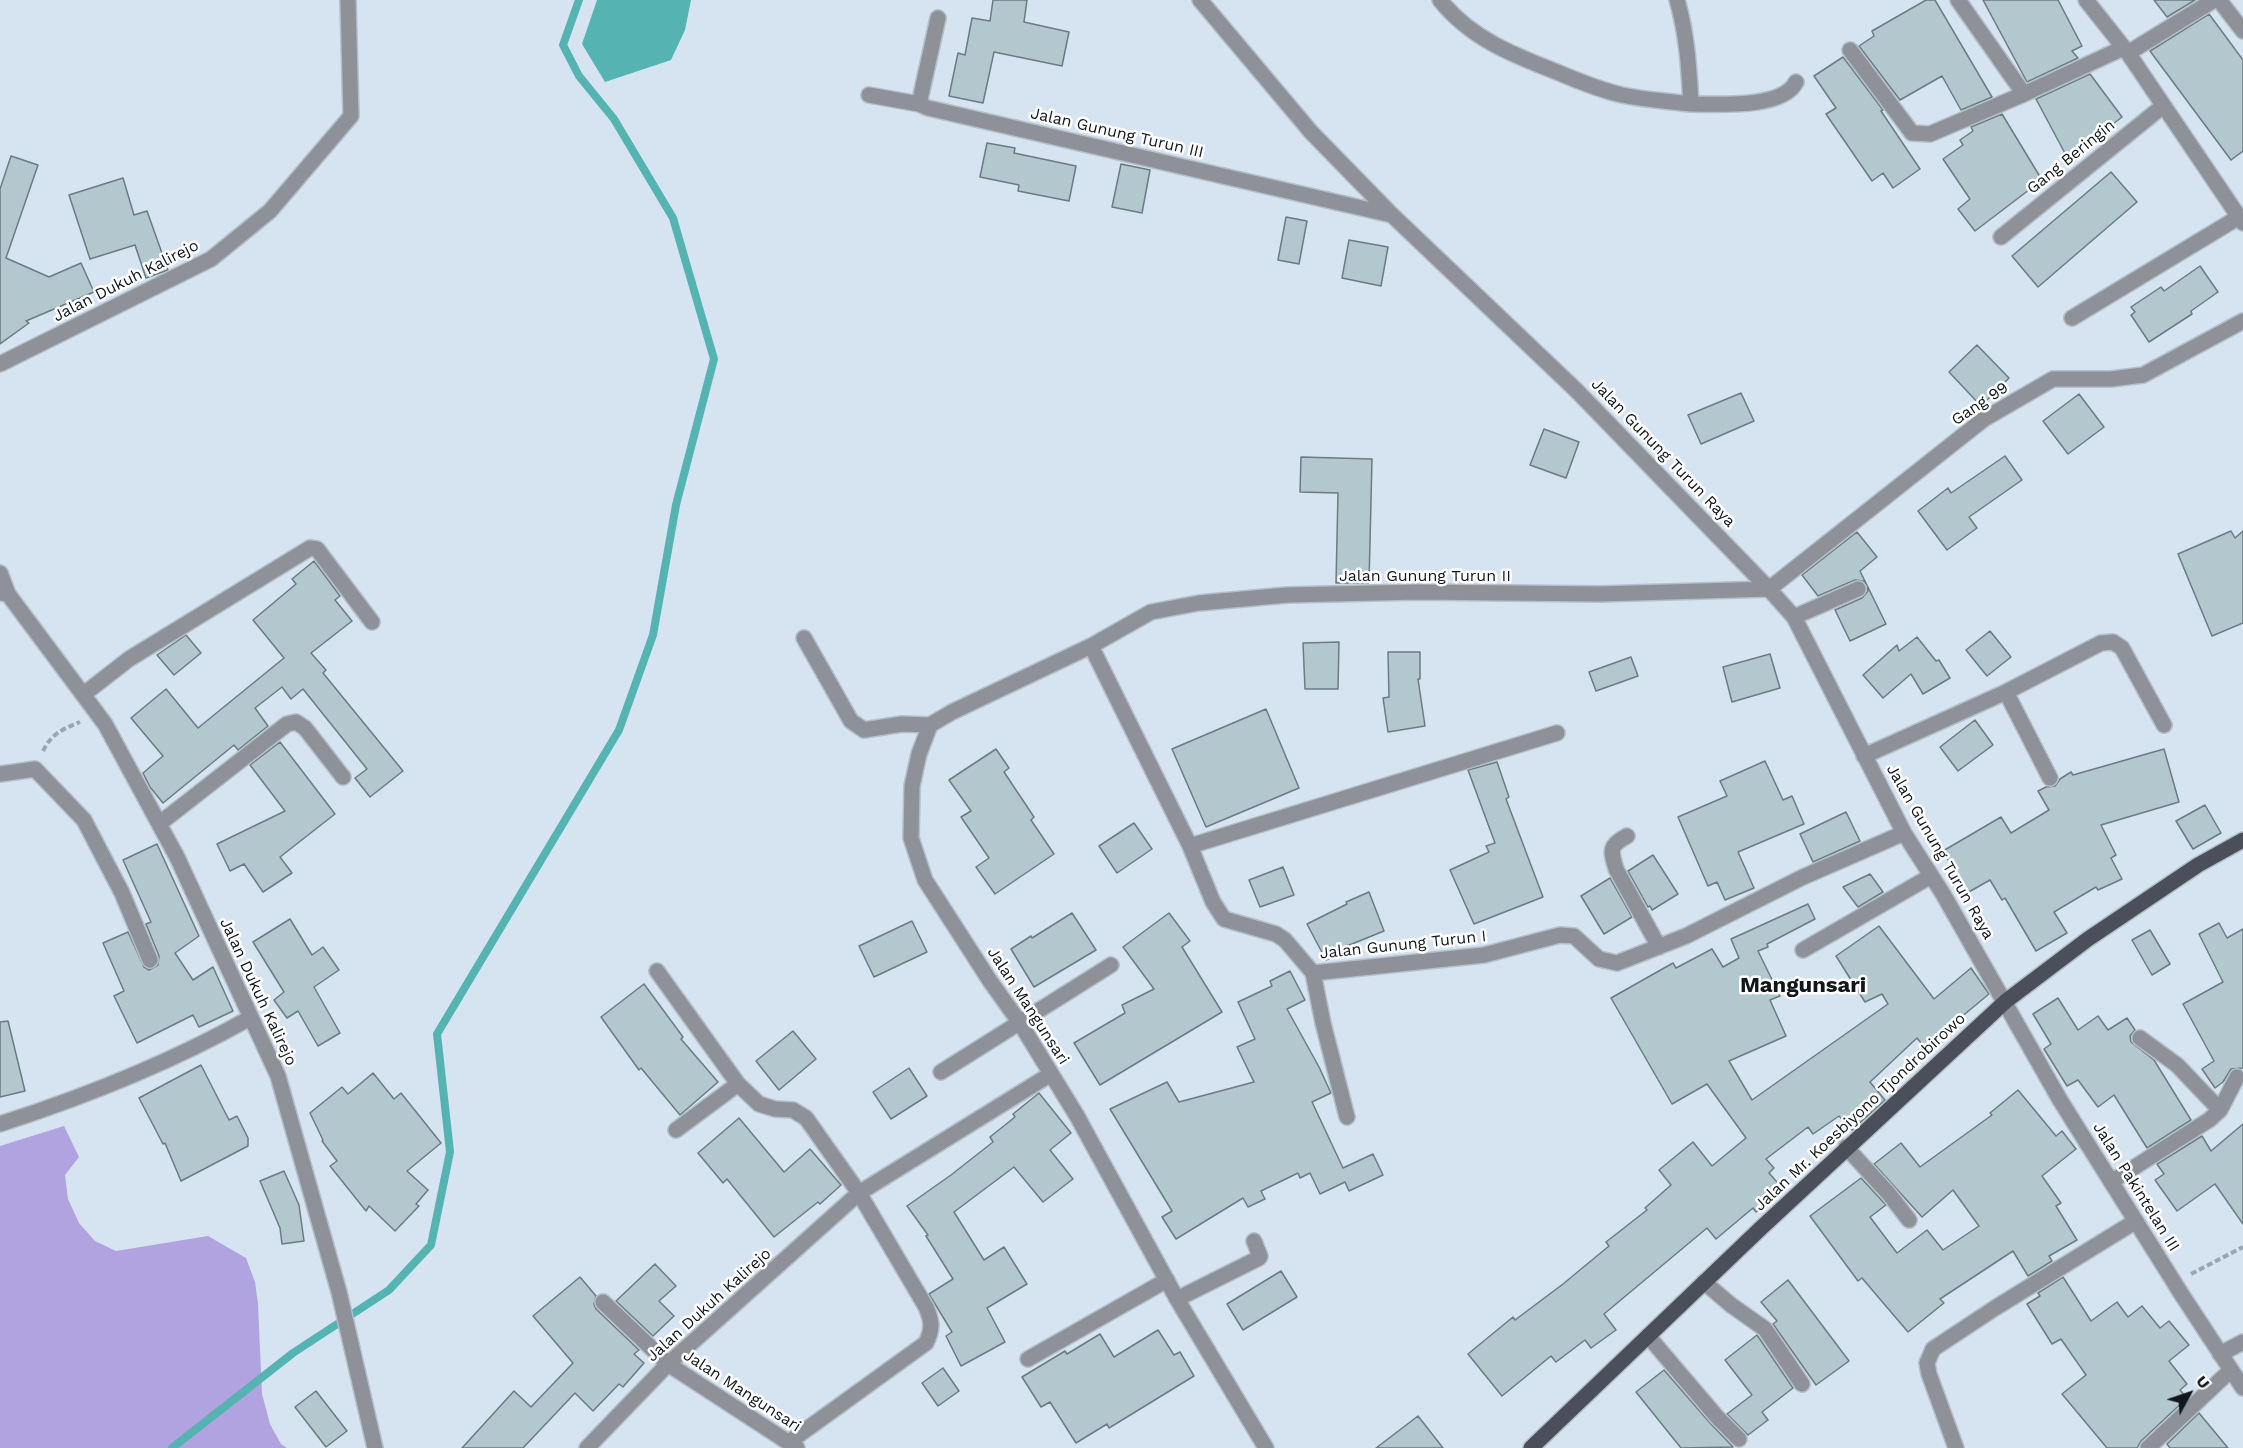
<!DOCTYPE html>
<html>
<head>
<meta charset="utf-8">
<style>
  body { margin:0 }
  #map { position:relative; width:2243px; height:1448px; overflow:hidden; background:#d6e4f1; font-family:"Work Sans",sans-serif }
  canvas { display:block }
  .north { position:absolute; left:2159px; top:1364px; width:60px; height:60px; -webkit-text-stroke:4px #fff; paint-order:stroke; rotate:50deg; font-size:16px; font-weight:700; line-height:24px; text-align:center; color:#11161b }
  .north::after { content:''; display:block; margin:auto; width:21px; height:27px; background:#11161b; clip-path:polygon(50% 0,100% 100%,50% 72%,0 100%) }
</style>
</head>
<body>
<div id="map">
<canvas width="2243" height="1448"></canvas>
<div class="north">U</div>
</div>
<script>
const g = document.querySelector('canvas').getContext('2d');
g.lineJoin = 'round';
function fill(path, color) { g.fillStyle = color; g.fill(path, 'evenodd'); }
function strokePath(path, color, width, dash) { g.strokeStyle = color; g.lineWidth = width; g.lineCap = dash ? 'butt' : 'round'; g.setLineDash(dash || []); g.stroke(path); }
function label(font, color, halo, rows, align = 'center') {
  g.font = font + ' "Work Sans",sans-serif'; g.lineWidth = 5; g.setLineDash([]); g.textBaseline = 'middle'; g.strokeStyle = halo; g.fillStyle = color; for (const [text, x, y, turn = 0] of rows) {
    g.save(); g.translate(x, y); g.rotate((+turn || 0) * Math.PI / 180); g.textAlign = isNaN(turn) ? turn : align; if (halo) g.strokeText(text, 0, 0); g.fillText(text, 0, 0); g.restore();
  }
}
fill(new Path2D(`
  M 64,1126 L 79,1157 L 65,1175 L 68,1199 L 79,1223 L 95,1241 L 116,1251 L 208,1236 L 246,1258 L 255,1282 L 258,1304 L 262,1394 L 270,1424 L 281,1444 L 287,1448 L 0,1448 L 0,1146 Z`), '#b1a2e0');
fill(new Path2D(`
  M 597,0 L 691,0 L 685,30 L 671,60 L 605,82 L 582,44 Z`), '#55b3b2');
strokePath(new Path2D(`
  M 172,1448 L 293,1353 L 389,1290 L 431,1245 L 450,1152 L 437,1034 L 619,730 L 653,635 L 676,505 L 714,359 L 673,218 L 614,119 L 579,76 L 563,45 L 579,0`), '#55b3b2', 8);
const building = new Path2D(`
  M 993,0 L 1027,0 L 1024,22 L 1069,32 L 1062,66 L 994,52 L 983,103 L 949,96 L 958,53 L 965,55 L 972,18 L 990,21 Z
  M 1926,0 L 1935,0 L 1992,97 L 1961,110 L 1942,76 L 1900,100 L 1859,46 L 1874,36 L 1872,31 Z
  M 1983,0 L 2058,0 L 2082,46 L 2072,51 L 2078,58 L 2027,82 Z
  M 2154,0 L 2195,0 L 2167,17 Z
  M 2209,14 L 2243,60 L 2243,151 L 2231,160 L 2150,51 Z
  M 1843,57 L 1883,110 L 1881,111 L 1920,169 L 1893,188 L 1883,173 L 1872,181 L 1826,114 L 1836,108 L 1814,76 Z
  M 2090,74 L 2122,117 L 2068,159 L 2036,99 Z
  M 2002,114 L 2042,180 L 1975,231 L 1958,209 L 1970,199 L 1943,159 L 1963,145 L 1960,140 L 1973,131 L 1971,127 Z
  M 987,143 L 1015,148 L 1014,153 L 1076,166 L 1069,201 L 1018,191 L 1019,185 L 980,177 Z
  M 11,156 L 38,165 L 6,258 L 49,277 L 81,263 L 94,292 L 26,321 L 29,323 L 0,344 L 0,189 Z
  M 1121,164 L 1150,170 L 1142,213 L 1112,207 Z
  M 2111,172 L 2137,202 L 2038,287 L 2012,256 Z
  M 123,178 L 134,215 L 147,211 L 168,270 L 146,278 L 135,245 L 90,259 L 69,195 Z
  M 1286,217 L 1307,221 L 1299,264 L 1278,260 Z
  M 1349,240 L 1388,247 L 1381,286 L 1342,278 Z
  M 2200,266 L 2218,292 L 2191,311 L 2192,314 L 2149,342 L 2131,315 L 2135,312 L 2131,307 L 2161,287 L 2164,291 Z
  M 1977,345 L 2009,378 L 1981,406 L 1949,372 Z
  M 1741,393 L 1754,421 L 1701,444 L 1688,415 Z
  M 2079,394 L 2104,427 L 2068,454 L 2043,421 Z
  M 1544,429 L 1579,442 L 1566,478 L 1530,465 Z
  M 2005,456 L 2022,480 L 1969,517 L 1977,528 L 1947,550 L 1918,511 L 1948,488 L 1951,493 Z
  M 1301,457 L 1372,459 L 1369,583 L 1336,583 L 1338,493 L 1300,492 Z
  M 2231,531 L 2235,538 L 2243,531 L 2243,623 L 2212,636 L 2178,554 Z
  M 1857,532 L 1877,557 L 1860,571 L 1886,624 L 1850,641 L 1835,610 L 1862,598 L 1868,591 L 1867,585 L 1863,581 L 1855,580 L 1818,596 L 1802,575 Z
  M 314,561 L 340,596 L 335,600 L 352,621 L 311,653 L 326,670 L 323,673 L 403,771 L 370,797 L 355,778 L 367,769 L 303,689 L 291,699 L 282,687 L 255,708 L 268,726 L 238,750 L 234,745 L 163,803 L 150,787 L 143,773 L 163,756 L 131,718 L 166,689 L 198,728 L 284,658 L 253,620 L 296,584 L 292,579 Z
  M 1990,631 L 2011,657 L 1987,676 L 1966,650 Z
  M 186,635 L 201,653 L 174,675 L 157,655 Z
  M 1917,637 L 1936,661 L 1939,660 L 1950,678 L 1923,694 L 1911,674 L 1883,698 L 1863,675 L 1897,645 L 1899,651 Z
  M 1339,642 L 1338,689 L 1305,689 L 1303,643 Z
  M 1388,652 L 1420,652 L 1420,679 L 1418,679 L 1425,726 L 1388,732 L 1383,698 L 1389,697 Z
  M 1770,654 L 1780,688 L 1732,702 L 1723,667 Z
  M 1631,657 L 1638,676 L 1596,691 L 1589,672 Z
  M 1266,709 L 1299,788 L 1206,827 L 1172,749 Z
  M 1975,720 L 1993,745 L 1958,771 L 1940,747 Z
  M 280,742 L 335,814 L 280,857 L 292,873 L 263,892 L 244,864 L 230,871 L 217,844 L 285,811 L 250,765 Z
  M 996,749 L 1009,768 L 1004,772 L 1034,817 L 1031,820 L 1054,854 L 995,894 L 976,867 L 989,858 L 961,817 L 971,811 L 949,780 Z
  M 2164,749 L 2179,802 L 2101,825 L 2116,855 L 2111,858 L 2122,879 L 2098,890 L 2096,887 L 2054,912 L 2067,933 L 2036,951 L 2005,898 L 2002,900 L 1990,880 L 1967,893 L 1943,851 L 2001,817 L 2011,833 L 2049,810 L 2038,791 L 2046,787 L 2055,786 L 2060,779 L 2071,772 L 2073,775 Z
  M 1765,761 L 1783,800 L 1792,796 L 1804,824 L 1738,852 L 1754,888 L 1725,900 L 1717,882 L 1708,886 L 1678,817 L 1727,796 L 1720,781 Z
  M 1497,762 L 1509,797 L 1506,799 L 1543,897 L 1474,924 L 1450,870 L 1489,852 L 1486,846 L 1495,843 L 1468,770 Z
  M 2205,805 L 2221,833 L 2193,849 L 2176,821 Z
  M 1846,812 L 1860,841 L 1813,862 L 1800,834 Z
  M 1134,823 L 1152,849 L 1117,873 L 1099,846 Z
  M 157,844 L 199,936 L 175,953 L 193,980 L 213,967 L 233,1011 L 199,1027 L 193,1015 L 137,1043 L 114,996 L 124,991 L 103,943 L 128,932 L 144,967 L 149,970 L 158,965 L 159,956 L 146,924 L 151,922 L 123,860 Z
  M 1653,855 L 1678,894 L 1652,910 L 1650,906 L 1648,907 L 1628,871 Z
  M 1283,867 L 1294,895 L 1260,907 L 1249,880 Z
  M 1870,874 L 1883,892 L 1858,907 L 1843,887 Z
  M 1610,878 L 1632,917 L 1604,934 L 1581,896 Z
  M 1369,892 L 1384,931 L 1347,946 L 1348,949 L 1326,960 L 1307,924 L 1347,904 L 1346,902 Z
  M 1808,904 L 1815,919 L 1767,944 L 1768,947 L 1758,951 L 1780,996 L 1770,1000 L 1786,1036 L 1729,1061 L 1752,1100 L 1888,1004 L 1882,994 L 1865,1002 L 1836,956 L 1879,926 L 1934,999 L 1971,968 L 1989,994 L 1954,1023 L 1956,1026 L 1926,1049 L 1917,1038 L 1870,1082 L 1885,1100 L 1852,1130 L 1839,1116 L 1813,1134 L 1808,1127 L 1766,1159 L 1774,1168 L 1769,1173 L 1783,1189 L 1756,1212 L 1753,1208 L 1716,1239 L 1707,1228 L 1604,1314 L 1616,1330 L 1591,1348 L 1585,1340 L 1556,1362 L 1551,1356 L 1502,1396 L 1468,1354 L 1513,1317 L 1515,1320 L 1563,1284 L 1609,1246 L 1606,1242 L 1647,1210 L 1645,1208 L 1671,1185 L 1659,1170 L 1693,1142 L 1712,1166 L 1746,1138 L 1707,1084 L 1672,1104 L 1611,998 L 1673,963 L 1676,968 L 1712,949 L 1723,967 L 1739,958 L 1731,939 Z
  M 1072,913 L 1096,950 L 1034,987 L 1011,949 L 1031,936 L 1032,938 Z
  M 1169,913 L 1190,941 L 1182,947 L 1222,1012 L 1100,1085 L 1074,1043 L 1125,1013 L 1122,1005 L 1154,989 L 1123,947 Z
  M 290,919 L 312,955 L 323,947 L 339,970 L 314,987 L 340,1033 L 318,1046 L 298,1011 L 287,1018 L 274,1000 L 284,992 L 253,942 Z
  M 912,921 L 927,952 L 874,977 L 859,946 Z
  M 2219,923 L 2227,938 L 2243,929 L 2243,1068 L 2231,1069 L 2223,1082 L 2215,1088 L 2202,1069 L 2214,1061 L 2183,1004 L 2223,982 L 2199,934 Z
  M 2150,930 L 2170,964 L 2152,975 L 2132,940 Z
  M 1290,971 L 1305,1000 L 1287,1009 L 1319,1067 L 1331,1093 L 1312,1102 L 1343,1168 L 1373,1154 L 1383,1175 L 1349,1191 L 1345,1182 L 1320,1194 L 1310,1173 L 1300,1178 L 1298,1173 L 1261,1191 L 1265,1199 L 1248,1207 L 1243,1198 L 1176,1239 L 1162,1217 L 1172,1211 L 1110,1109 L 1167,1082 L 1179,1102 L 1254,1082 L 1237,1047 L 1255,1039 L 1238,1002 L 1272,986 L 1270,981 Z
  M 644,984 L 683,1037 L 681,1039 L 718,1082 L 680,1115 L 641,1068 L 639,1070 L 601,1017 Z
  M 2058,998 L 2078,1030 L 2098,1016 L 2108,1030 L 2127,1018 L 2135,1030 L 2130,1036 L 2131,1042 L 2154,1060 L 2191,1120 L 2147,1148 L 2114,1095 L 2098,1107 L 2078,1080 L 2067,1086 L 2044,1049 L 2051,1044 L 2033,1014 Z
  M 8,1021 L 25,1091 L 0,1097 L 0,1022 Z
  M 793,1031 L 816,1059 L 779,1090 L 756,1061 Z
  M 201,1065 L 229,1120 L 237,1116 L 248,1138 L 248,1146 L 181,1181 L 165,1143 L 163,1144 L 139,1098 Z
  M 909,1068 L 927,1096 L 891,1119 L 873,1092 Z
  M 373,1073 L 394,1099 L 401,1093 L 441,1143 L 407,1171 L 428,1190 L 416,1204 L 419,1206 L 395,1231 L 369,1206 L 366,1211 L 330,1166 L 337,1161 L 322,1141 L 323,1140 L 310,1113 L 342,1087 L 348,1094 Z
  M 2018,1090 L 2056,1136 L 2062,1131 L 2076,1149 L 2042,1176 L 2061,1203 L 2056,1206 L 2077,1240 L 2049,1256 L 2052,1261 L 2028,1276 L 2013,1251 L 1940,1299 L 1944,1303 L 1908,1332 L 1862,1278 L 1858,1281 L 1810,1216 L 1861,1178 L 1886,1205 L 1870,1217 L 1897,1253 L 1927,1230 L 1943,1250 L 1979,1226 L 1953,1190 L 1922,1217 L 1874,1164 L 1901,1143 L 1920,1167 L 1992,1115 L 1990,1113 Z
  M 1039,1093 L 1071,1133 L 1050,1150 L 1073,1179 L 1043,1202 L 1014,1167 L 954,1212 L 984,1260 L 1004,1247 L 1027,1284 L 987,1308 L 1005,1342 L 961,1366 L 946,1336 L 952,1332 L 929,1294 L 953,1279 L 926,1236 L 928,1235 L 907,1206 L 951,1175 L 993,1142 L 990,1137 L 1015,1117 L 1013,1114 Z
  M 739,1118 L 784,1172 L 810,1149 L 841,1185 L 820,1204 L 818,1202 L 774,1237 L 727,1179 L 723,1183 L 698,1153 Z
  M 2243,1124 L 2243,1224 L 2215,1184 L 2177,1211 L 2155,1180 L 2164,1174 L 2157,1164 L 2202,1136 L 2211,1151 Z
  M 284,1171 L 299,1205 L 304,1241 L 282,1244 L 280,1228 L 260,1181 Z
  M 655,1264 L 676,1286 L 659,1301 L 674,1316 L 653,1336 L 616,1301 Z
  M 1281,1271 L 1297,1297 L 1243,1330 L 1227,1304 Z
  M 580,1277 L 596,1296 L 594,1304 L 596,1309 L 639,1350 L 634,1354 L 644,1363 L 623,1387 L 619,1384 L 593,1411 L 575,1393 L 523,1448 L 462,1448 L 514,1391 L 531,1407 L 573,1363 L 533,1316 Z
  M 2063,1277 L 2091,1321 L 2117,1302 L 2128,1317 L 2142,1306 L 2160,1328 L 2169,1321 L 2189,1345 L 2169,1361 L 2187,1384 L 2180,1390 L 2187,1398 L 2141,1441 L 2137,1448 L 2107,1448 L 2062,1394 L 2086,1375 L 2061,1339 L 2052,1344 L 2027,1304 L 2040,1296 L 2038,1293 Z
  M 1788,1280 L 1849,1361 L 1816,1385 L 1773,1324 L 1777,1321 L 1761,1302 Z
  M 1158,1330 L 1174,1355 L 1180,1352 L 1194,1376 L 1109,1428 L 1107,1424 L 1076,1443 L 1050,1402 L 1041,1407 L 1022,1377 L 1065,1351 L 1067,1354 L 1100,1334 L 1114,1357 Z
  M 1757,1335 L 1793,1388 L 1762,1412 L 1768,1420 L 1748,1435 L 1727,1414 L 1752,1395 L 1725,1360 Z
  M 943,1368 L 959,1391 L 938,1406 L 922,1383 Z
  M 1664,1370 L 1710,1423 L 1733,1447 L 1681,1448 L 1636,1392 Z
  M 316,1391 L 347,1431 L 326,1447 L 295,1407 Z
  M 2199,1413 L 2228,1448 L 2170,1448 L 2167,1444 Z
  M 1418,1416 L 1443,1448 L 1376,1448 Z`);
fill(building, '#b3c7ce');
strokePath(building, '#6a7c82', 1.5);
const minor = new Path2D(`
  M 1200,0 L 1311,132 L 1392,215 L 1577,391 L 1769,589 L 1794,617 L 1904,833 L 1943,894 L 2060,1100 L 2182,1295 L 2243,1388
  M 1440,0 C 1470,38 1513,55 1557,72 C 1578,81 1600,90 1622,95 C 1645,100 1668,101 1691,104 C 1689,68 1687,34 1677,0
  M 1958,0 L 2024,94
  M 2086,0 L 2128,53 L 2243,223
  M 2219,0 L 2243,31
  M 938,18 L 919,104 L 928,108 L 1392,215
  M 1850,50 L 1912,133 L 1930,134 L 2024,94 L 2123,48
  M 2128,53 L 2214,0
  M 869,95 L 919,104
  M 1691,104 C 1717,104 1783,109 1796,82
  M 2001,237 L 2163,106
  M 2072,318 L 2239,217
  M 0,364 L 211,259 L 270,211 L 351,116 L 348,0
  M 0,573 L 8,594
  M 0,593 L 8,594 L 105,724 L 177,857 L 278,1076 L 339,1292 L 375,1448
  M 1794,617 L 1858,589
  M 804,638 L 851,721 L 864,730 L 902,724 L 930,725
  M 1091,646 L 1190,846 L 1213,902 L 1224,919 L 1276,934 L 1285,940 L 1313,973 L 1484,955 L 1560,935 L 1574,936 L 1599,959 L 1617,963 L 1686,936 L 1803,877 L 1904,833
  M 2006,692 L 2050,778
  M 84,694 L 129,659 L 310,548 L 317,549 L 372,622
  M 1864,756 L 2006,692 L 2101,643 L 2113,642 L 2122,648 L 2164,725
  M 0,774 L 35,769 L 84,820 L 122,893 L 150,960
  M 159,824 L 287,724 L 296,722 L 305,728 L 343,777
  M 1627,836 C 1608,846 1611,851 1616,869 L 1659,947
  M 1190,846 L 1557,733
  M 1803,950 L 1931,876
  M 657,971 L 738,1084 L 759,1104 L 775,1109 L 793,1110 L 806,1118 L 859,1193 L 926,1307 C 932,1321 933,1329 926,1343 L 789,1442
  M 1313,973 L 1323,1023 L 1347,1117
  M 2140,1038 L 2177,1065 L 2220,1110
  M 941,1072 L 1111,965
  M 0,1124 C 87,1096 170,1063 250,1018
  M 676,1130 L 738,1084
  M 1846,1147 L 1889,1194 L 1909,1220
  M 2111,1182 L 2209,1120 L 2220,1110 L 2237,1077
  M 1704,1282 L 1731,1305 L 1765,1329 L 1802,1384
  M 1177,1299 L 1259,1258 L 1260,1256 L 1254,1241
  M 603,1302 L 668,1364 L 797,1448
  M 1648,1336 L 1717,1417 L 1739,1439
  M 2220,1354 L 2243,1342
  M 1028,1359 L 1167,1280
  M 587,1448 L 668,1364 L 859,1193 L 1051,1074
  M 1266,1448 L 1177,1299 L 1077,1116 L 1020,1023 L 990,981 L 925,880 L 911,838 L 912,786 L 919,754 L 930,725 L 952,712 L 1091,646 L 1151,612 L 1199,603 L 1287,595 L 1418,592 L 1600,594 L 1769,589 L 1984,419 L 2053,379 L 2111,379 L 2143,375 L 2243,321
  M 1956,1448 L 1929,1374 L 1927,1363 L 1933,1349 L 1995,1308 L 2136,1221
  M 2148,1448 L 2231,1370`);
const major = new Path2D(`
  M 1531,1448 L 1760,1229 L 2006,1001 L 2088,939 L 2198,865 L 2243,840`);
strokePath(minor, '#b3bfca', 18);
strokePath(major, '#b3bfca', 18);
strokePath(new Path2D(`
  M 43,751 C 52,733 63,729 80,722
  M 2191,1274 L 2243,1247`), '#9aa5b0', 4, [6, 3]);
strokePath(minor, '#8e9198', 15);
strokePath(major, '#4b4f5a', 15);
label('16px', '#11161b', '#fff', [
  ["Jalan Gunung Turun III",1117,133,13],
  ["Gang Beringin",2071,157,-39],
  ["Jalan Dukuh Kalirejo",126,281,-27],
  ["Gang 99",1980,404,-34],
  ["Jalan Gunung Turun Raya",1663,453,46],
  ["Jalan Gunung Turun II",1425,576],
  ["Jalan Gunung Turun Raya",1940,852,60],
  ["Jalan Gunung Turun I",1403,945,-6],
  ["Jalan Dukuh Kalirejo",258,992,65],
  ["Jalan Mangunsari",1028,1006,57],
  ["Jalan Mr. Koesbiyono Tjondrobirowo",1860,1112,-43],
  ["Jalan Pakintelan III",2136,1187,58],
  ["Jalan Dukuh Kalirejo",709,1305,-42],
  ["Jalan Mangunsari",742,1391,33]
]);
label('bold 22px', '#11161b', '#fff', [
  ["Mangunsari",1803,986]
]);
</script>
</body>
</html>
